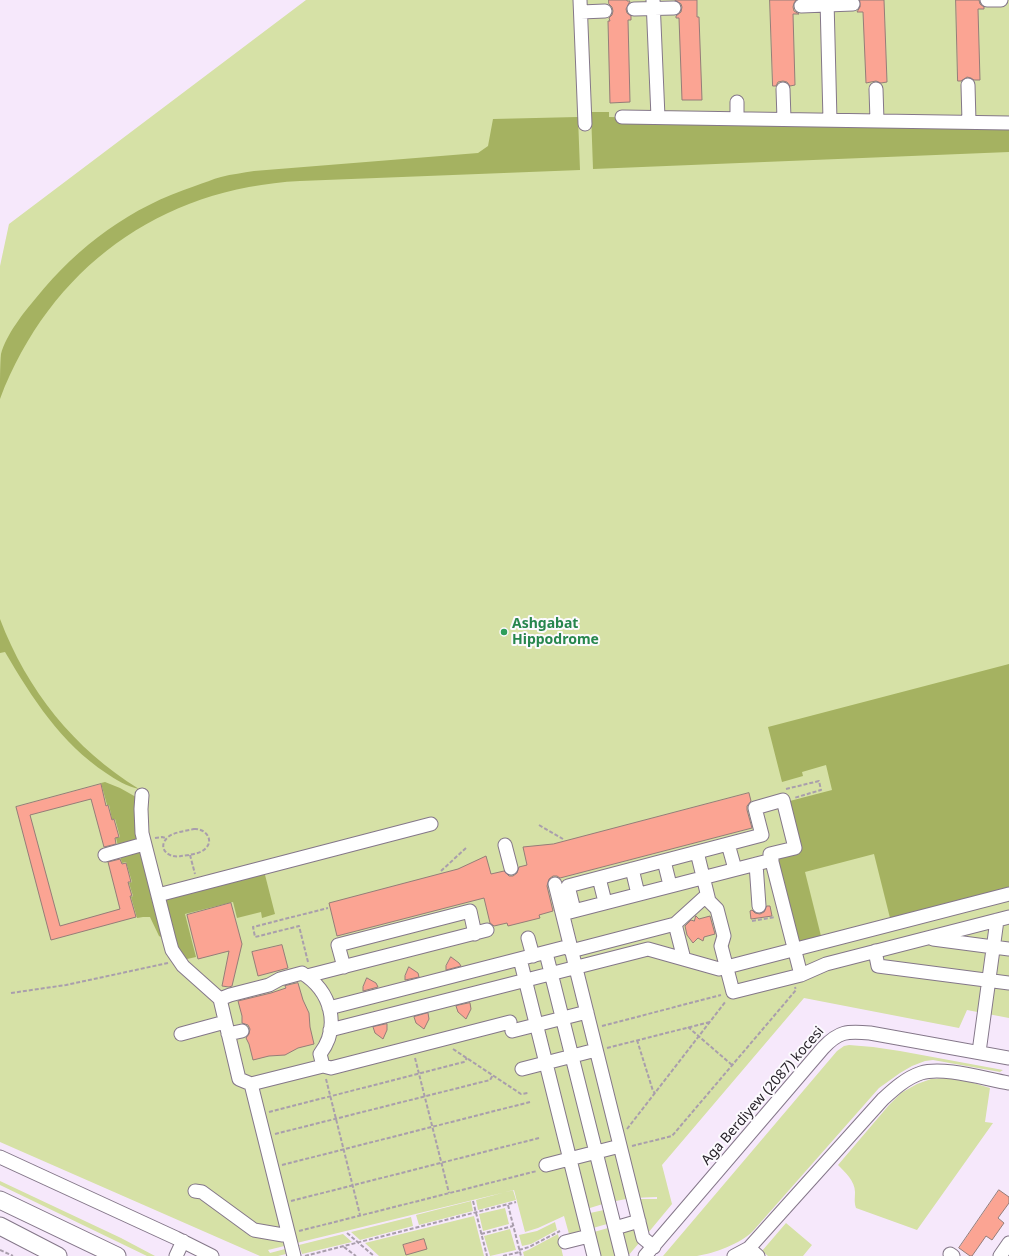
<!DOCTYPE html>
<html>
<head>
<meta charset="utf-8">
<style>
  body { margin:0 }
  canvas { display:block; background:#f6e8fb }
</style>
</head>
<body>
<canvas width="1009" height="1256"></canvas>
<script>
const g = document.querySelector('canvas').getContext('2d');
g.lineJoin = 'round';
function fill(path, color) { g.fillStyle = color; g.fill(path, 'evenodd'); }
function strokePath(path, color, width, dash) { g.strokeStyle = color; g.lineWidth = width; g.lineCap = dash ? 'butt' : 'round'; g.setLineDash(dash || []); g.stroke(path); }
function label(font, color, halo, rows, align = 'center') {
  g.font = font + ' "Noto Sans",sans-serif'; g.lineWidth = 4; g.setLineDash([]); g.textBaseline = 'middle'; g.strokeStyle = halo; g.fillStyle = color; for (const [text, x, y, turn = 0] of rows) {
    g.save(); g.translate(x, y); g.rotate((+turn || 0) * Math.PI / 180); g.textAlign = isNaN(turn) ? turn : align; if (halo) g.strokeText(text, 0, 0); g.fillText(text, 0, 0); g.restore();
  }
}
fill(new Path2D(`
  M 306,0 L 1009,0 L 1009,1018 L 967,1010 L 959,1028 L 804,998 L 662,1165 L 672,1204 L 648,1233 L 640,1199 L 657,1199 L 657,1197 L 631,1198 L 606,1203 L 577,1212 L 582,1231 L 569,1234 L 564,1216 L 538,1228 L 525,1232 L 514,1190 L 268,1250 L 270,1253 L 285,1249 L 286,1254 L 278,1256 L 260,1256 L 0,1142 L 0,266 L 9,224 Z
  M 849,1045 L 873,1047 L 900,1051 L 1003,1070 L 1000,1072 L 933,1060 L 925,1061 L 912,1066 L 900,1073 L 879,1088 L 753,1231 C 740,1244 715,1253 697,1256 C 686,1256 674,1256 663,1256 L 837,1051 L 844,1046 Z
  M 946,1078 L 967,1081 L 990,1088 L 985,1122 L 993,1123 L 917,1230 L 856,1208 C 854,1202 855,1198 855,1192 C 855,1181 845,1172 838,1165 L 889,1105 L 901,1093 L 917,1084 L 931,1079 Z
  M 0,1181 L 121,1238 L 155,1256 L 147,1256 L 0,1185 Z
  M 513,1190 L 516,1200 L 478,1210 L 476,1200 Z
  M 471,1201 L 473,1211 L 419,1225 L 416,1215 Z
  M 505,1208 L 509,1224 L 483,1231 L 479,1214 Z
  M 604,1210 L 607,1224 L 593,1228 L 590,1213 Z
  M 474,1216 L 484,1256 L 379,1256 L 365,1243 Z
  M 411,1217 L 413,1226 L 360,1240 L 351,1232 Z
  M 555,1222 L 557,1230 L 531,1244 L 522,1246 L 519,1235 L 537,1231 Z
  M 786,1223 L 812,1245 L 803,1256 L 768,1256 L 762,1251 Z
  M 608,1228 L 616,1256 L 600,1256 L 594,1232 Z
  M 635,1228 L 639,1243 L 628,1256 L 622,1231 Z
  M 510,1229 L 516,1250 L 490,1256 L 484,1236 Z
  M 343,1234 L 352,1242 L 302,1254 L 299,1245 Z
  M 558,1234 L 563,1256 L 524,1256 L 523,1252 L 528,1250 Z`), '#d6e1a6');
fill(new Path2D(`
  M 591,112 L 609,112 L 609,117 L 1009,127 L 1009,152 L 593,169 Z
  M 578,117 L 580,170 L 300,181 C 160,188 50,268 0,399 C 0,389 0,363 1,354 C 6,335 24,312 36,298 C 79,245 131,207 195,186 C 204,183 213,179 221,177 C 232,174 243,173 254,171 L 478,153 L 488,146 L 493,119 Z
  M 0,619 C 27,690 74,749 139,789 C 126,786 116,780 106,773 C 61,743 32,698 5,652 L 0,653 Z
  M 1009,664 L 1009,888 L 890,918 L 874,854 L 805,872 L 821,936 L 798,943 L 776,856 L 799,850 L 786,802 L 832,790 L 826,765 L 802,772 L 803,776 L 782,782 L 768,727 Z
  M 105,782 L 120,788 L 136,797 L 137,839 L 118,846 L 116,838 L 120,837 L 115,819 L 112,819 L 109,805 L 107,805 L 101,783 Z
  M 137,852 L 142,853 L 163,938 L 159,936 L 150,917 L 143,917 L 137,918 L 131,897 L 133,896 L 129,883 L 132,882 L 126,862 L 122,863 L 120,856 Z
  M 264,871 L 275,914 L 262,918 L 261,912 L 237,918 L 233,902 L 185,914 L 196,957 L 187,959 L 178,950 L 163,897 Z`), '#a5b261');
const building = new Path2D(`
  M 609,0 L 627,0 L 627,1 L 630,1 L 626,9 L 627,13 L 631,16 L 631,20 L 628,20 L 630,102 L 610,103 L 608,21 L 610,21 L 609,18 L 612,15 L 613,11 L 612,7 L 609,4 Z
  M 675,0 L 697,0 L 697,17 L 699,17 L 702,100 L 682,100 L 679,18 L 676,18 L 676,16 L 681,12 L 682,7 L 681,4 Z
  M 770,0 L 796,0 L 794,3 L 793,7 L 794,11 L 799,14 L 793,14 L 795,85 L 790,86 L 787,82 L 783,81 L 778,82 L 776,86 L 773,86 Z
  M 860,0 L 884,0 L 887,82 L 881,83 L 876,81 L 866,83 L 863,12 L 857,12 L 860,7 Z
  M 956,0 L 979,0 L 980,4 L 984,7 L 984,9 L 978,9 L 980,80 L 974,80 L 971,78 L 967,77 L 961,81 L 958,81 Z
  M 101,784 L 106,806 L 108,805 L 112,820 L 114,819 L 119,837 L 115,838 L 116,844 L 104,847 L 91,799 L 30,815 L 60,926 L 120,909 L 108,862 L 120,859 L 122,864 L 126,863 L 131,882 L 128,882 L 132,896 L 130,896 L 136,917 L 51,940 L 16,807 Z
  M 749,793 L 751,801 L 747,806 L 747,810 L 752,828 L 560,878 L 557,876 L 553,876 L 549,879 L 547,886 L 553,911 L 539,915 L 540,918 L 508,926 L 507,923 L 494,926 L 490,923 L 484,898 L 337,936 L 329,903 L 458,869 L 486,856 L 491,874 L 504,871 L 509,876 L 513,876 L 517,873 L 519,867 L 527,865 L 523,847 L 553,844 Z
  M 231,903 L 242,944 L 232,986 L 229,987 L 222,986 L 229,951 L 198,959 L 187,915 Z
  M 767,906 L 770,906 L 772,916 L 751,919 L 750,911 L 752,910 L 755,913 L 760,914 L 764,912 Z
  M 696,916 L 699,919 L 710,916 L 715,934 L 704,937 L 703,941 L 698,938 L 693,943 L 687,935 L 685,926 L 691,920 L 694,921 Z
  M 282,945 L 288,968 L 258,976 L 252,952 Z
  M 451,957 L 459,963 L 461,966 L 446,970 L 446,966 Z
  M 409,967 L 418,973 L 419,977 L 405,980 L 405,976 Z
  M 367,978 L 376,983 L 378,987 L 363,991 L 363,987 Z
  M 298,983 L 303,1000 L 309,1013 L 310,1027 L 314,1044 L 298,1048 L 285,1055 L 269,1056 L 253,1060 L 249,1044 L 246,1038 L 249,1034 L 250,1029 L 248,1025 L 242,1023 L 242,1016 L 238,1001 L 271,993 L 286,988 L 285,986 Z
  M 470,1003 L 471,1009 L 466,1019 L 458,1012 L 456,1006 Z
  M 428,1013 L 429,1019 L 424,1029 L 416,1023 L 414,1017 Z
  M 387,1024 L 387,1030 L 383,1039 L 375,1033 L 373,1027 Z
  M 999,1190 L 1009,1197 L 1009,1203 L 998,1218 L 1004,1223 L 992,1240 L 986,1236 L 972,1256 L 970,1256 L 959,1248 Z
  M 424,1239 L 427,1249 L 406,1255 L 403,1245 Z`);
fill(building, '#fba493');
strokePath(building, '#957d78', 1);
const minor = new Path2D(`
  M 580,0 L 585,124
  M 653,0 L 658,117
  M 827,0 L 830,120
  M 987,0 L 1001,0
  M 801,6 L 853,4
  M 634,9 L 674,8
  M 581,12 L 605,11
  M 968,85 L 969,122
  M 783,89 L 784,119
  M 876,89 L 877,121
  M 737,102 L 737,119
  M 622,117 L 1009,123
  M 142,795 L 141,809 L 142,833 L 169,939 L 172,950 L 183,966 L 220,999 L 239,1079 L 251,1084 L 294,1256
  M 728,844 L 735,869
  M 505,845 L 511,868
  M 697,852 L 709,901 L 717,909 L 724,936 L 721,946 L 733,992 L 801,975 L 826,964 L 1009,917
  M 105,855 L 144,844
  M 664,861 L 670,885
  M 756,864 L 759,906
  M 632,869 L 638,894
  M 599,878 L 605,902
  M 555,884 L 643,1238 L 654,1247
  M 158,895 L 431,824
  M 574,910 L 568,886 L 762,835 L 755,808 L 783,800 L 795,848 L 770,854 L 801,975
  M 566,913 L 772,860
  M 675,924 L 684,959
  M 528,938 L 533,956
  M 933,939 L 1009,949
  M 571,951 L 675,924 L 707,895
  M 875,951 L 878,966 L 1009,983
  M 546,953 L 622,1256
  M 520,959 L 594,1256
  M 344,967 L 338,945 L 470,911 L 475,934
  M 307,976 L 487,930
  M 220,999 L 230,995 L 269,985 L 280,979 L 302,973 C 331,991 341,1026 320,1054 L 323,1066
  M 329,1008 L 570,946
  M 330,1030 L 648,949 L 719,969 L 1009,894
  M 512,1031 L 587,1012
  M 181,1034 L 225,1022
  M 228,1034 L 242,1031
  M 979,1052 L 997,920
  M 522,1069 L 596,1050
  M 251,1084 L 323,1066 L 331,1068 L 510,1022
  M 0,1157 L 176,1238 L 212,1256
  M 546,1165 L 620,1146
  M 195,1191 L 202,1192 L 254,1230 L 283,1235 L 288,1234
  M 615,1228 L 639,1221
  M 565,1242 L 589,1236
  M 749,1248 L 758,1256
  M 950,1254 L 953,1256
  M 176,1256 L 183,1241
  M 645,1256 L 823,1048 C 839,1031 847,1031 870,1033 L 1009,1058
  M 734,1256 L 749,1248 L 883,1099 C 894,1089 906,1078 921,1073 C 943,1066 985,1079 1009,1083
  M 1000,1256 L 1009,1243`);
const major = new Path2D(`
  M 0,1200 L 117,1256
  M 0,1226 L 58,1256`);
strokePath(minor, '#847789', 15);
strokePath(major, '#847789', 19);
strokePath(new Path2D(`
  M 786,789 L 819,781 L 821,790 L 794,798
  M 539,825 L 563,839
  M 194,829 C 205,828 215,840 205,849 C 200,854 188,855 181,856 C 169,859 156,848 168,837 C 174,832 186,831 194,829 Z
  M 155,838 L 162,837 L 166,838
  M 190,855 L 195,874
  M 441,871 L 467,847
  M 752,921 L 775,917
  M 308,962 L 299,926 L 255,937 L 253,927 L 328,908
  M 11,993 L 66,985 L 168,963
  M 602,1026 L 721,995
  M 688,1027 L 732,1065
  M 637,1040 L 653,1091 L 655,1093
  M 607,1048 L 710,1022
  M 453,1049 L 521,1094 L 528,1093
  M 415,1058 L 449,1193
  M 326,1079 L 360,1215
  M 269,1112 L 464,1062 L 467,1058
  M 627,1129 L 726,1001
  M 275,1134 L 490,1080 L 493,1075
  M 632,1146 L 672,1136 L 796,990 L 795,987
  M 282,1165 L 530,1102
  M 291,1201 L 539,1138
  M 473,1201 L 487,1256
  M 508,1205 L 521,1256
  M 299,1231 L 537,1171
  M 347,1233 L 374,1256
  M 481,1234 L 513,1226
  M 344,1247 L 356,1256
  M 0,1250 L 13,1256
  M 519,1250 L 529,1247 L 560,1231
  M 305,1256 L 516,1202
  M 503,1256 L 520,1252`), '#a99eac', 2, [4, 2]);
strokePath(minor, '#fff', 13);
strokePath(major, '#fff', 17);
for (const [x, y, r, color] of [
  [504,632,4,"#2e9e5b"]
]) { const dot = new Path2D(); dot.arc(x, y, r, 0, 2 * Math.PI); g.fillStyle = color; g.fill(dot); strokePath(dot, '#fcfafe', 1.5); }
label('bold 14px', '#27864d', '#fcfafe', [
  ["Ashgabat",512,624],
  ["Hippodrome",512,640]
], 'left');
label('14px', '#29242b', '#fcfafe', [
  ["Aga Berdiyew (2087) kocesi",763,1096,-49]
]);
</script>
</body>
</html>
